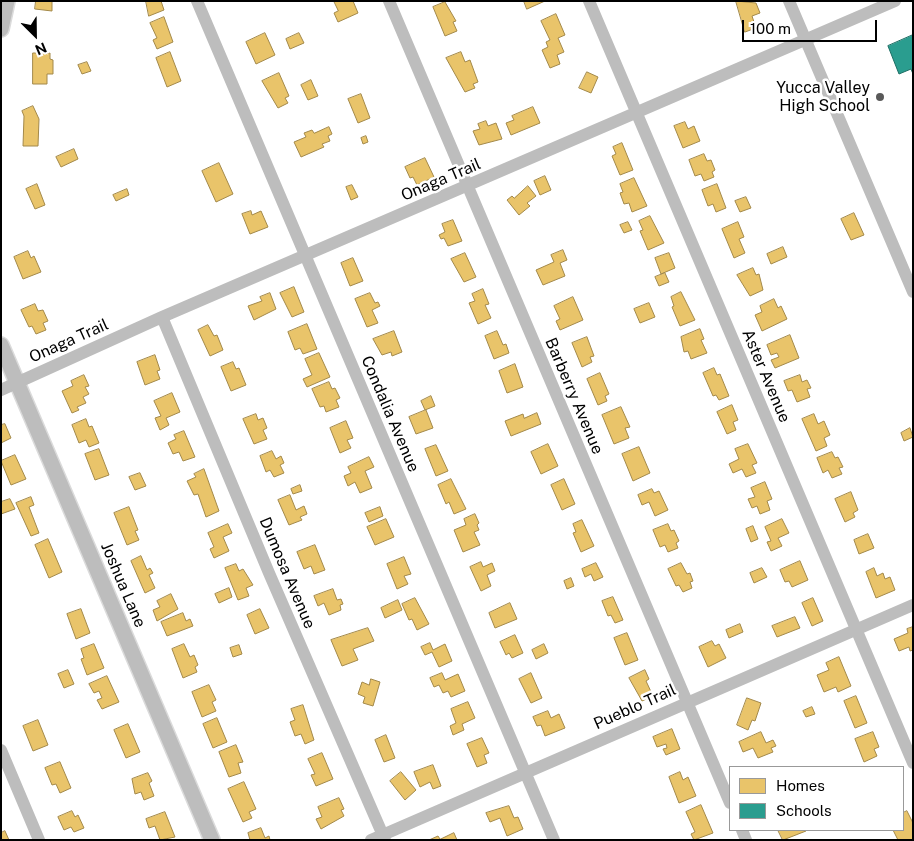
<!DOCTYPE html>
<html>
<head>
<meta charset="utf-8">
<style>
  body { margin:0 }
  #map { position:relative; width:914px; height:841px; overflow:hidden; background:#fff; font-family:"Public Sans",sans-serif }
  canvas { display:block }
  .frame { position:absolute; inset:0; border:2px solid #000; pointer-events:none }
  .legend { position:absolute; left:729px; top:766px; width:175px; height:65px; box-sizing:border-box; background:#fff; border:1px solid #999; margin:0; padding:6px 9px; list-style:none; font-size:15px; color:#000 }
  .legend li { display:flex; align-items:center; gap:10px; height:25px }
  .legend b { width:25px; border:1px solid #999 }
  .north { position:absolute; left:10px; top:10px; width:50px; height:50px; -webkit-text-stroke:4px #fff; paint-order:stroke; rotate:157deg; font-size:14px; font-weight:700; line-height:20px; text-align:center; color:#000 }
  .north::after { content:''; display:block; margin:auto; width:18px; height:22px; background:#000; clip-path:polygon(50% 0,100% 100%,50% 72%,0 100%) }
  .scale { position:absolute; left:742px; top:20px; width:135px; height:22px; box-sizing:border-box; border:2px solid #000; border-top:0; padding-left:6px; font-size:15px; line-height:18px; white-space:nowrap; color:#000; -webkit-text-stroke:4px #fff; paint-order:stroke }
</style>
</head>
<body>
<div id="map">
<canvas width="914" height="841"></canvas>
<div class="frame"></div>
<ul class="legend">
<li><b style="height:14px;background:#e9c46a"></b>Homes</li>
<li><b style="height:14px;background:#2a9d8f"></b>Schools</li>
</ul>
<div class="north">N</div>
<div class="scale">100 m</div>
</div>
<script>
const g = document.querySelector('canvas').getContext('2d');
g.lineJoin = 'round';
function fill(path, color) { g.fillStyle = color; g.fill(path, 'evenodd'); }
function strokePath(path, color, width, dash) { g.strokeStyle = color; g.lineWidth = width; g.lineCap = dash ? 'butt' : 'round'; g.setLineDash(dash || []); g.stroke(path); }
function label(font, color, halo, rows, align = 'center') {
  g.font = font + ' "Public Sans",sans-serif'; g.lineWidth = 5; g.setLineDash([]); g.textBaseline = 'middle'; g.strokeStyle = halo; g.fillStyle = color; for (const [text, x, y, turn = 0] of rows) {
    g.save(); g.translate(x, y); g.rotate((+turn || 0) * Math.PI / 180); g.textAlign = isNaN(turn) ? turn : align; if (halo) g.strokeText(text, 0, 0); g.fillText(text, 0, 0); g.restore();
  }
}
const homes = new Path2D(`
  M 36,1 L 52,1 L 52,11 L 35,9 Z
  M 146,1 L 161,1 L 164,10 L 149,16 Z
  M 334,1 L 353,1 L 358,13 L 338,22 L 334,13 L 338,11 Z
  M 524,1 L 545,1 L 527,9 Z
  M 736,1 L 756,3 L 760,13 L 752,16 L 756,28 L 745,32 Z
  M 445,2 L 456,21 L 453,22 L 457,31 L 445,36 L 433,7 Z
  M 556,14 L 565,35 L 558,38 L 564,52 L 557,55 L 560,64 L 550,68 L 542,50 L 548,47 L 546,42 L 550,40 L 541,21 Z
  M 164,17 L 173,42 L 157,49 L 153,40 L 157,38 L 150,23 Z
  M 265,33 L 275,55 L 256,64 L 246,42 Z
  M 299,33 L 304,43 L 290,49 L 286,39 Z
  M 170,52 L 181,81 L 167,87 L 156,58 Z
  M 461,52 L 465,62 L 470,60 L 478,82 L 473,84 L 475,88 L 465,92 L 446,58 Z
  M 33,53 L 50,53 L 50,59 L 53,60 L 53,74 L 47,74 L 47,84 L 33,84 Z
  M 87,62 L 91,71 L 82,74 L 78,65 Z
  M 587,72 L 598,77 L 591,93 L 579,88 Z
  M 279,73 L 289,96 L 285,98 L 288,103 L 278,108 L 262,81 Z
  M 311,80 L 318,96 L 308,100 L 301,85 Z
  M 361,94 L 370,118 L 358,123 L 348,99 Z
  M 33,106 L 39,119 L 38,146 L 23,146 L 24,116 L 22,111 Z
  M 533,107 L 540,123 L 511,135 L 506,123 L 514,120 L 512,116 Z
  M 486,121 L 488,126 L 496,123 L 502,139 L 479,145 L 473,131 L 480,129 L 478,124 Z
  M 685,122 L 688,129 L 694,126 L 700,141 L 683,148 L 674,126 Z
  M 329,127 L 332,134 L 328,136 L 330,141 L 322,144 L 324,147 L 301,157 L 294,142 L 306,137 L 304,133 L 312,130 L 314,133 Z
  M 366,136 L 368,142 L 363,144 L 361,138 Z
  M 622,143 L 633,170 L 620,175 L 612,156 L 616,154 L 613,147 Z
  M 74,149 L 78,159 L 61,167 L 56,157 Z
  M 704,154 L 707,161 L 711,160 L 715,170 L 712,172 L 714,177 L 704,181 L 701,174 L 695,176 L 689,160 Z
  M 425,158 L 434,177 L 417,185 L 413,177 L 410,178 L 405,167 Z
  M 219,163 L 233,194 L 216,202 L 202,171 Z
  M 545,176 L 551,190 L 540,195 L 534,181 Z
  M 634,178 L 647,206 L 632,212 L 629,203 L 624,204 L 620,193 L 623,192 L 620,184 Z
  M 37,184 L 45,205 L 35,209 L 26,189 Z
  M 717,184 L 726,208 L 716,212 L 713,204 L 708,206 L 702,190 Z
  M 352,185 L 358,197 L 351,200 L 346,187 Z
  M 528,186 L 536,196 L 527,203 L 530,206 L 519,215 L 507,200 L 512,196 L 514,198 Z
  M 127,189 L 129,195 L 116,201 L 113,195 Z
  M 746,197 L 751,208 L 740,212 L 735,201 Z
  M 251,211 L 252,215 L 261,211 L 268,227 L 250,234 L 242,214 Z
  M 854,213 L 864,235 L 851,240 L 841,219 Z
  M 650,216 L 664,243 L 648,250 L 640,231 L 643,230 L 639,221 Z
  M 453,220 L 462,241 L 448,246 L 444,238 L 441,239 L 439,235 L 445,232 L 442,224 Z
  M 628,222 L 632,230 L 624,233 L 620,225 Z
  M 738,222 L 744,237 L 739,239 L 745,253 L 734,258 L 722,229 Z
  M 783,247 L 787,257 L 771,264 L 767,254 Z
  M 563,250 L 567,260 L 560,263 L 565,276 L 543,285 L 536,270 L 554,262 L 551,255 Z
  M 28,251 L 31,258 L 34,256 L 41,272 L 23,279 L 14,257 Z
  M 465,253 L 476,277 L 464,282 L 451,259 Z
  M 669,253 L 675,268 L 661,274 L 655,258 Z
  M 353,258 L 363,281 L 350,286 L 341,263 Z
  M 753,268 L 756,275 L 759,274 L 763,290 L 750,296 L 737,275 Z
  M 665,273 L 669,282 L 659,286 L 655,277 Z
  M 294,287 L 304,312 L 292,317 L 280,293 Z
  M 483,289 L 489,304 L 485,305 L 491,318 L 478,324 L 469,303 L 475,301 L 472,294 Z
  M 681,292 L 695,320 L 680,326 L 672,307 L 674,306 L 671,297 Z
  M 270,293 L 276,309 L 254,320 L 248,306 L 262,301 L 260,297 Z
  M 370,293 L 375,303 L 378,302 L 380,306 L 372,310 L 378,323 L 367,327 L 355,299 Z
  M 573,297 L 583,320 L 560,330 L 556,321 L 560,319 L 554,306 Z
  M 774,299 L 778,308 L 781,306 L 787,319 L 762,331 L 755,315 L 762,312 L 760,306 Z
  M 649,303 L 655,317 L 640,323 L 634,309 Z
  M 35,304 L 38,311 L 43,310 L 48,321 L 43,323 L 46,330 L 36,334 L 32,326 L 29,327 L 21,310 Z
  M 307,324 L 317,349 L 303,354 L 300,348 L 295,350 L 288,332 Z
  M 208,325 L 214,336 L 217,335 L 223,350 L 210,356 L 198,330 Z
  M 700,329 L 704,339 L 701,340 L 707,353 L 691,359 L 688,351 L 684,352 L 681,337 Z
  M 394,331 L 402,352 L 392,356 L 391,352 L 382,355 L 373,339 Z
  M 497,331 L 503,345 L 506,344 L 509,353 L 494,359 L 485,336 Z
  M 790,335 L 799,358 L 775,368 L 771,360 L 779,357 L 777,353 L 771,355 L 767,345 Z
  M 587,337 L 594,356 L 590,357 L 592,362 L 582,367 L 572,343 Z
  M 319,353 L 330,377 L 307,387 L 303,379 L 312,375 L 305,359 Z
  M 155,355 L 160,370 L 157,371 L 160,379 L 145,385 L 137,362 Z
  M 233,362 L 236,369 L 239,368 L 246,385 L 231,391 L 221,367 Z
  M 515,364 L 523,387 L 507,393 L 499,371 Z
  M 714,368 L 717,375 L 720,374 L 729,396 L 719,400 L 716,395 L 713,396 L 703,373 Z
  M 600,373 L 609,394 L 605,396 L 607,401 L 598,405 L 587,379 Z
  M 84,375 L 89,386 L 85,387 L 89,394 L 83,397 L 86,403 L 77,407 L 79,410 L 72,413 L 62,391 L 73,386 L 71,381 Z
  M 800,375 L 802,382 L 807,380 L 811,388 L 807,389 L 810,397 L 797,402 L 792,390 L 788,391 L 784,381 Z
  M 329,382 L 332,389 L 335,388 L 340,398 L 336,400 L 339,407 L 326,412 L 324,406 L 320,407 L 312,389 Z
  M 172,393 L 180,412 L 166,418 L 169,425 L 160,430 L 155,418 L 161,416 L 154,401 Z
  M 431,396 L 435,406 L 425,410 L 421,401 Z
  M 732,405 L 738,420 L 733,422 L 736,430 L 727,434 L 717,412 Z
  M 621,407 L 630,427 L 625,428 L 629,438 L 614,444 L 602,415 Z
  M 426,410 L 433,428 L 416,434 L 409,417 Z
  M 537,413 L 541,424 L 511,436 L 505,421 L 523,414 L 524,418 Z
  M 256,414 L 258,420 L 263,418 L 267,428 L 263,430 L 267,439 L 254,444 L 243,419 Z
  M 814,414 L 818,424 L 824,421 L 830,435 L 824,438 L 827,446 L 816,451 L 802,419 Z
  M 86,419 L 89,427 L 92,426 L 99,443 L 89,447 L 86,440 L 79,443 L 72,425 Z
  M 346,421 L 353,438 L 347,440 L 351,448 L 340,453 L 330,428 Z
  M 5,424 L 11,438 L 1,443 L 1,425 Z
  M 910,428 L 913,437 L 904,441 L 901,433 Z
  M 184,431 L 195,457 L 183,461 L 179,452 L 173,454 L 168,443 L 176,439 L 174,435 Z
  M 548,444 L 558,466 L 541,474 L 531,452 Z
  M 748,444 L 757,463 L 752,465 L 756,473 L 746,477 L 742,469 L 733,473 L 729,464 L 739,459 L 735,449 Z
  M 436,445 L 448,471 L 436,476 L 425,449 Z
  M 639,447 L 650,473 L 633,481 L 622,454 Z
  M 99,449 L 109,475 L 95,480 L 85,454 Z
  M 272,451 L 276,459 L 281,456 L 284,463 L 280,465 L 284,473 L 274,477 L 270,470 L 266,472 L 260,456 Z
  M 832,452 L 835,458 L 838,457 L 843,467 L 839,468 L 842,474 L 832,478 L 828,470 L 823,473 L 817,458 Z
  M 15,455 L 26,479 L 11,485 L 1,461 Z
  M 369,457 L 374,467 L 365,471 L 372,488 L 360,493 L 355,482 L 348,486 L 344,476 L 351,473 L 348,467 Z
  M 204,469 L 219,511 L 206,517 L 198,494 L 194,495 L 187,481 L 196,477 L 194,474 Z
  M 140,473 L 146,486 L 135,490 L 129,477 Z
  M 451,479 L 466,509 L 454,514 L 449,502 L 446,504 L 438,485 Z
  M 564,479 L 575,504 L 562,510 L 551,485 Z
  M 765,482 L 772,499 L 767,501 L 770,510 L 760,514 L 757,506 L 752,508 L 748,499 L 755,497 L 751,488 Z
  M 300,485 L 302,491 L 293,494 L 291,489 Z
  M 652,489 L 654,493 L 659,491 L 668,510 L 655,516 L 649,502 L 642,505 L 638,495 Z
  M 851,492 L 858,510 L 853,513 L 855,517 L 845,522 L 835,499 Z
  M 290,495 L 296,510 L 304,506 L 307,514 L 300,517 L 302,520 L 289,525 L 278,500 Z
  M 31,497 L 34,505 L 29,507 L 39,533 L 31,536 L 16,503 Z
  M 10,499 L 15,509 L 1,514 L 1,502 Z
  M 129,507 L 138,530 L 135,531 L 139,540 L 127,545 L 114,513 Z
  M 380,507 L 383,516 L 369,522 L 365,513 Z
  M 475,514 L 479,523 L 477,525 L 479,530 L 474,532 L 480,545 L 463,552 L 454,530 L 466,525 L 464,519 Z
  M 386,519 L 394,537 L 375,545 L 367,527 Z
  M 782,519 L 789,533 L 778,538 L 782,546 L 771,551 L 767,542 L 771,541 L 765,527 Z
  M 582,520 L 594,546 L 581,552 L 573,533 L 576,532 L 573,524 Z
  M 228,524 L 232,533 L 223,537 L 229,551 L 214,558 L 210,549 L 214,547 L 208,533 Z
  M 668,524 L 671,531 L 674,530 L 679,541 L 676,543 L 678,548 L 668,552 L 665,545 L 660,547 L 653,530 Z
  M 753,526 L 758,539 L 751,542 L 746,529 Z
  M 868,534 L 874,548 L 859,554 L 854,540 Z
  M 48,539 L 62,572 L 49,578 L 35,545 Z
  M 315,545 L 325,570 L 314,574 L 311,566 L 304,569 L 297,552 Z
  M 141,556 L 147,570 L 150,568 L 153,573 L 149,575 L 155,588 L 145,593 L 131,561 Z
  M 404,557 L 411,574 L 404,576 L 408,584 L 397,589 L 387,564 Z
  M 800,561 L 808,580 L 792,587 L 789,581 L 785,582 L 780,570 Z
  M 481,562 L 483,567 L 492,563 L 495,571 L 487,575 L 491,586 L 481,591 L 470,567 Z
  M 596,563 L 603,577 L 594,581 L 591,574 L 585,577 L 582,569 Z
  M 681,563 L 687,574 L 690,573 L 693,581 L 690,582 L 692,588 L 683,592 L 679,585 L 676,586 L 668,569 Z
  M 236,564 L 239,571 L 243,569 L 253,585 L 246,588 L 249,596 L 238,600 L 225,568 Z
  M 762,568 L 767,577 L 754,583 L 750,573 Z
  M 874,568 L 877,576 L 883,573 L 885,579 L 890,577 L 895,590 L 876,598 L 866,572 Z
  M 571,578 L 574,586 L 567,589 L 564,581 Z
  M 229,588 L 232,597 L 219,603 L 215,594 Z
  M 333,589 L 337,600 L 341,599 L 343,604 L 340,605 L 341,610 L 329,615 L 324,603 L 318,606 L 314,596 Z
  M 171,594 L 178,609 L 157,621 L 153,610 L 160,607 L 157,601 Z
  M 613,597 L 623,620 L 615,623 L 611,615 L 608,616 L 602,601 Z
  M 415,598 L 429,624 L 417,630 L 412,619 L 409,620 L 402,604 Z
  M 813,598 L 823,621 L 812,626 L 802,603 Z
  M 398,600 L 402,610 L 385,618 L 381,608 Z
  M 510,603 L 517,619 L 495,628 L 489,613 Z
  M 81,609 L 90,633 L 76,639 L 67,614 Z
  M 260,609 L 269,628 L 255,634 L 247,615 Z
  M 183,613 L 186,621 L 190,619 L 193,626 L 167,636 L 161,622 Z
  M 795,617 L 800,628 L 777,637 L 772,626 Z
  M 740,624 L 743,632 L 729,638 L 726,630 Z
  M 913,627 L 913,650 L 910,651 L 909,647 L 899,651 L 894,639 L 908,633 L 907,629 Z
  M 368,628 L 374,641 L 353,649 L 358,660 L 342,666 L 331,640 Z
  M 627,633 L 638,660 L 625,665 L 614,638 Z
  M 515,635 L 523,653 L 512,658 L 509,653 L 506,655 L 500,642 Z
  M 712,641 L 715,646 L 719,644 L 726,658 L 708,667 L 699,647 Z
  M 430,643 L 433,650 L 445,644 L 452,661 L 439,667 L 432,652 L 425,655 L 421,647 Z
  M 94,644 L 104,668 L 87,675 L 81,659 L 84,658 L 81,649 Z
  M 184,644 L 190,657 L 194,655 L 198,665 L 195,667 L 197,672 L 183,678 L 172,649 Z
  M 544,644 L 548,653 L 536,659 L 532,650 Z
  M 239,645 L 242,654 L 233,657 L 230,648 Z
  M 839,657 L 851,686 L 838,692 L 836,687 L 824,692 L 817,675 L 829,670 L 826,663 Z
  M 68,670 L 74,684 L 64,688 L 58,674 Z
  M 645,670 L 649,679 L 646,681 L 653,696 L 642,701 L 629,678 Z
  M 442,673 L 445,680 L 458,674 L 465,691 L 451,697 L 448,691 L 443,693 L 439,685 L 434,687 L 430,678 Z
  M 531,673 L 542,698 L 531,703 L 519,679 Z
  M 107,676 L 119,702 L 102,709 L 97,700 L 102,698 L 99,691 L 94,693 L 89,684 Z
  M 371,679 L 380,682 L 373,706 L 363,703 L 365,697 L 358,694 L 362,682 L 369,685 Z
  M 209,685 L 216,700 L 212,702 L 216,711 L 202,717 L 192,692 Z
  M 856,696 L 867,723 L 855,728 L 844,701 Z
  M 747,698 L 761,703 L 755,721 L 752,720 L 748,730 L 737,725 Z
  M 468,702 L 475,718 L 462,724 L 464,730 L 453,735 L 450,726 L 456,723 L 451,709 Z
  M 303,705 L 314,740 L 305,744 L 301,734 L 295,736 L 290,722 L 295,720 L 291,709 Z
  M 812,707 L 815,714 L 806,717 L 803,711 Z
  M 548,711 L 551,718 L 559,714 L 565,728 L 545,736 L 541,725 L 537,726 L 533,717 Z
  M 217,718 L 227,742 L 213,748 L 203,724 Z
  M 38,720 L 48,745 L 33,751 L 23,726 Z
  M 128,724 L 140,752 L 126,758 L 114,730 Z
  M 672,729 L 680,749 L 666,755 L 663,749 L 667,748 L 666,744 L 657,747 L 653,737 Z
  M 761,732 L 766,743 L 773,740 L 776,746 L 771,748 L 773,752 L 758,758 L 753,748 L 743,752 L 739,742 Z
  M 873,732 L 879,747 L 874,749 L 877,756 L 864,762 L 855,739 Z
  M 386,735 L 395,758 L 384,762 L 375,740 Z
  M 482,738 L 489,753 L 484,755 L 487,763 L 477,767 L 467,744 Z
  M 236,745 L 243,762 L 238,763 L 241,773 L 229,777 L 219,752 Z
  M 322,753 L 333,779 L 316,786 L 311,775 L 315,774 L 308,759 Z
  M 60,762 L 71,788 L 60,793 L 56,784 L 52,785 L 45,768 Z
  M 433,765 L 441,786 L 433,789 L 430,782 L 420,787 L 414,772 Z
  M 401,772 L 416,790 L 405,800 L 390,781 Z
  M 680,772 L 683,780 L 688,777 L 696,796 L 679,803 L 669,777 Z
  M 148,773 L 152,781 L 149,783 L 154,796 L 144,800 L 141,792 L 135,794 L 132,779 Z
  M 244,782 L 256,809 L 249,812 L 252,818 L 243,822 L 228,789 Z
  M 339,798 L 344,809 L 341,810 L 344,816 L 321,829 L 316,819 L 322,817 L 318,807 Z
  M 701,805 L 713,833 L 694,840 L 691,834 L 695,832 L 686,812 Z
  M 509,806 L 514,818 L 518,817 L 523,829 L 507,836 L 500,818 L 490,822 L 486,813 Z
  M 72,811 L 75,817 L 78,815 L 84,828 L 74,832 L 71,827 L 64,830 L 58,817 Z
  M 907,811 L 913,823 L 913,840 L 898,840 L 893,830 L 903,830 L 903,813 Z
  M 165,812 L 175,837 L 160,840 L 155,826 L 149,828 L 146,819 Z
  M 261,828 L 265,838 L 269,836 L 270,840 L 250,840 L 248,833 Z
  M 778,830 L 806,830 L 806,831 L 783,840 Z
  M 5,831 L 9,840 L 1,840 L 1,833 Z
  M 454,833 L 457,840 L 429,840 L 438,836 L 440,839 Z`);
fill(homes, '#e9c46a');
strokePath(homes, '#a3894a', 1);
const schools = new Path2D(`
  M 913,35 L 913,74 L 911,69 L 899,74 L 888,46 Z`);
fill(schools, '#2a9d8f');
strokePath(schools, '#1d6e64', 1);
const major = new Path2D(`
  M 1,29 L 7,1
  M 1,345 L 212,840`);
strokePath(major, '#dbdbdb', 18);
strokePath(new Path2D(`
  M 197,1 L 554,840
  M 389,1 L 730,803
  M 589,1 L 913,763
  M 789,1 L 913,292
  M 162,317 L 269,573 L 385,840
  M 1,390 L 162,317 L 895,1
  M 1,750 L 39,840
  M 742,830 L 746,840
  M 371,840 L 913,605`), '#bdbdbd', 12);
strokePath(major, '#bdbdbd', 15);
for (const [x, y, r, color] of [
  [880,97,5,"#595959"]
]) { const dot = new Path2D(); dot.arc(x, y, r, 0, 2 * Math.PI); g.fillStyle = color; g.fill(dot); strokePath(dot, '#fff', 2); }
label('16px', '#000', '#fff', [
  ["Yucca Valley",870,88],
  ["High School",870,106]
], 'right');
label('16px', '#000', '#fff', [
  ["Onaga Trail",441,180,-23],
  ["Onaga Trail",69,341,-24],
  ["Aster Avenue",766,376,67],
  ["Barberry Avenue",574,396,67],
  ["Condalia Avenue",390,414,67],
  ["Dumosa Avenue",287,573,67],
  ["Joshua Lane",123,585,67],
  ["Pueblo Trail",635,707,-24]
]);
</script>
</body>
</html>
